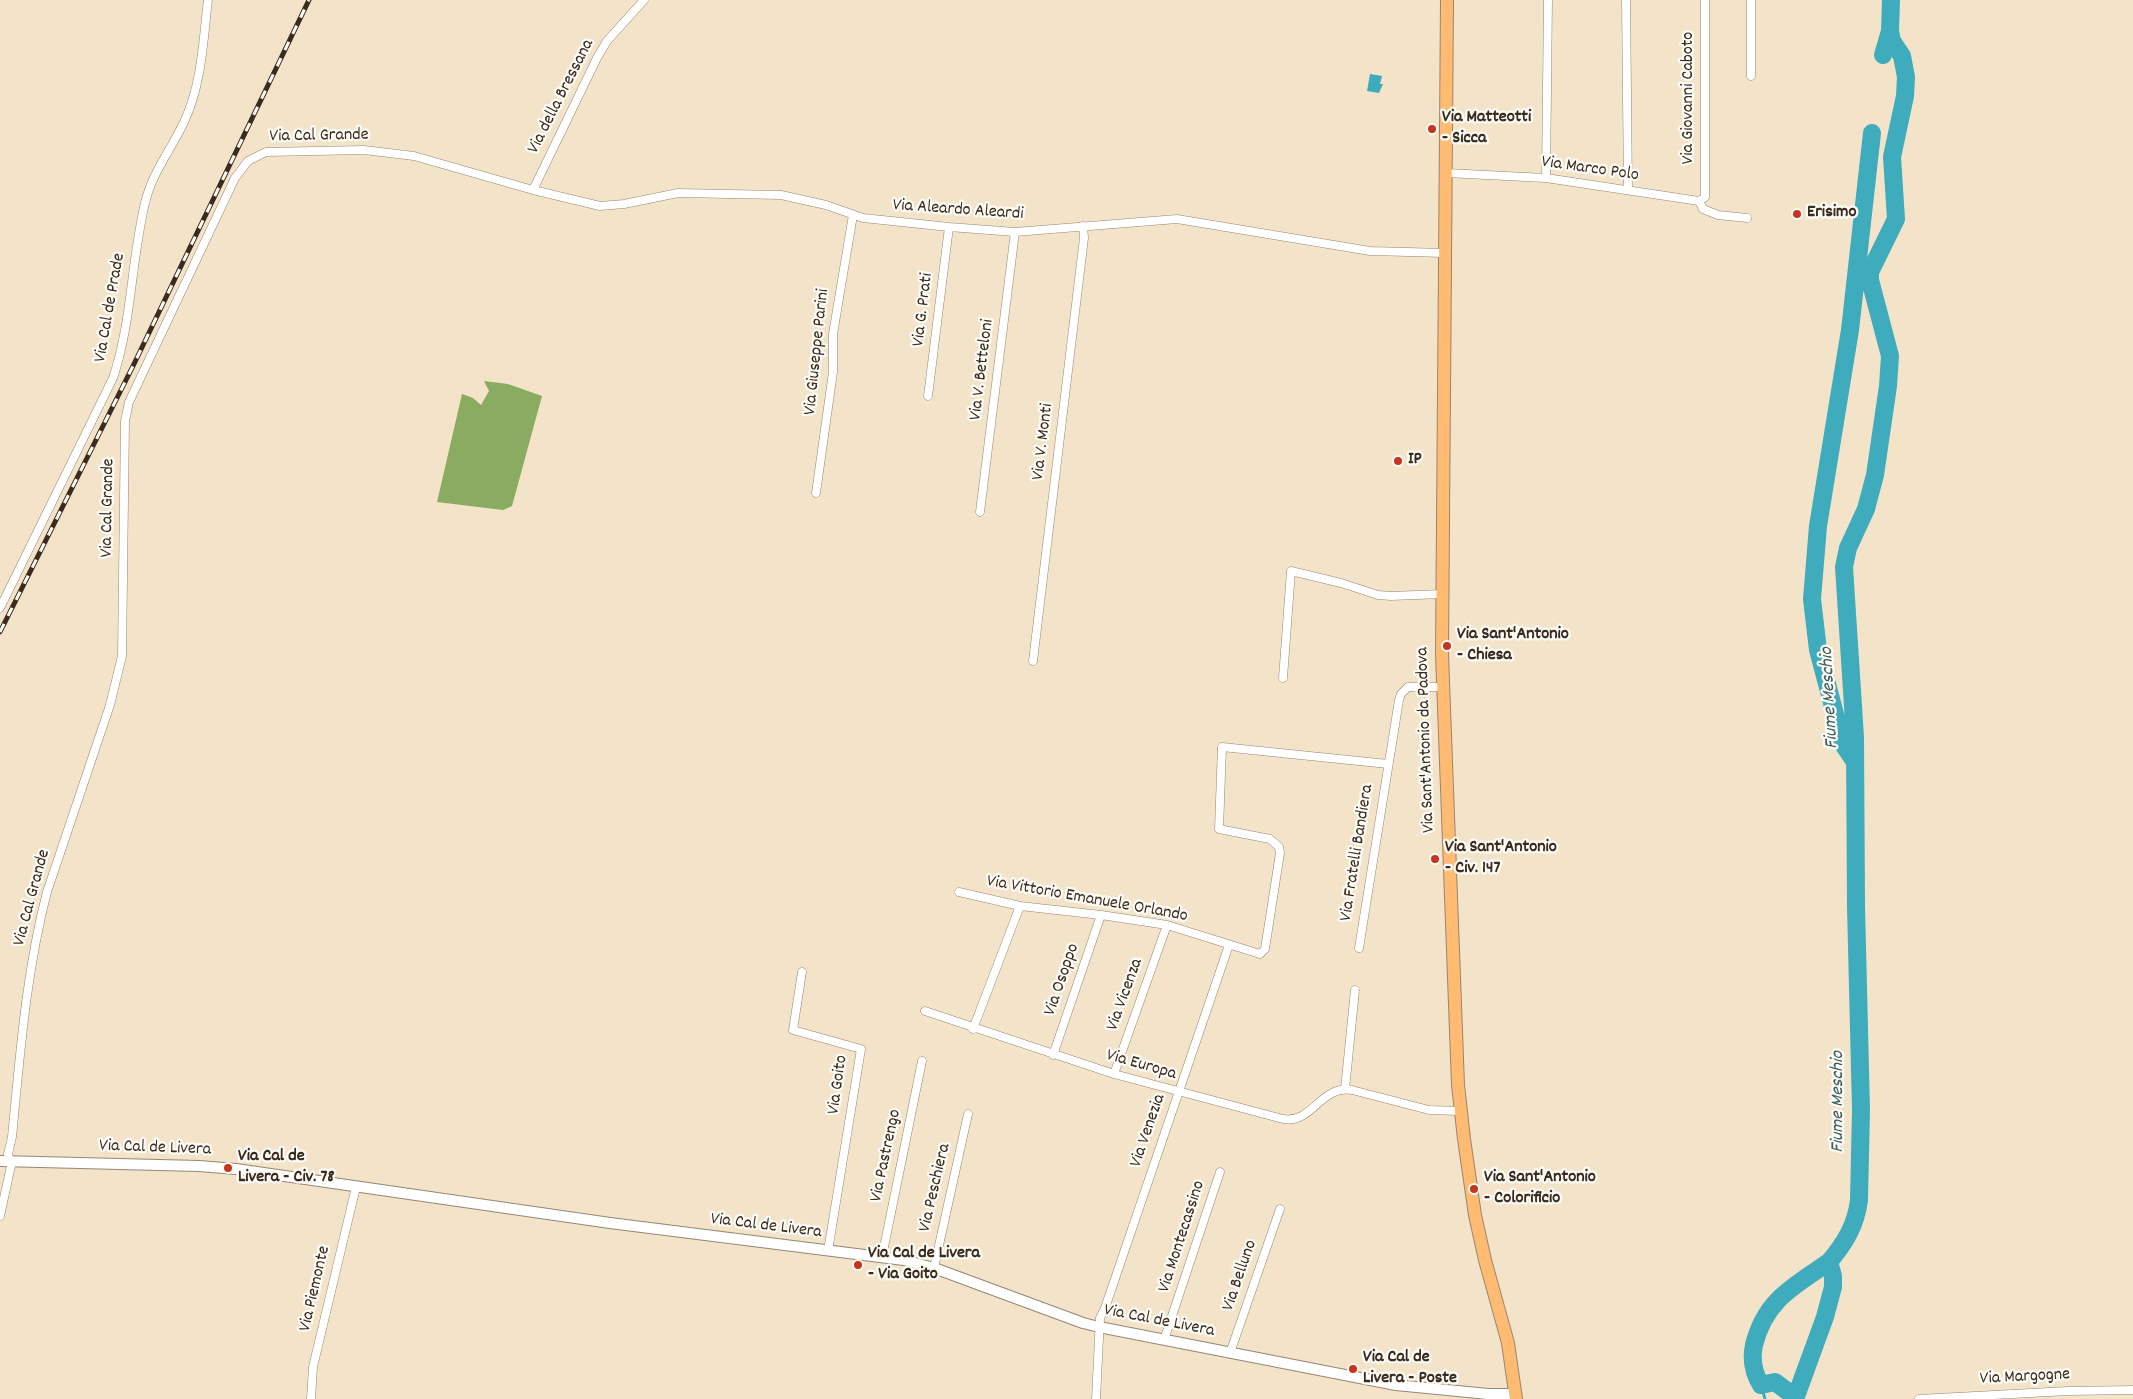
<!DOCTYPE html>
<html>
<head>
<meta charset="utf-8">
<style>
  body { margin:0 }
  canvas { display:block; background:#f3e3c8 }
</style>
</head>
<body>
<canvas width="2133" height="1399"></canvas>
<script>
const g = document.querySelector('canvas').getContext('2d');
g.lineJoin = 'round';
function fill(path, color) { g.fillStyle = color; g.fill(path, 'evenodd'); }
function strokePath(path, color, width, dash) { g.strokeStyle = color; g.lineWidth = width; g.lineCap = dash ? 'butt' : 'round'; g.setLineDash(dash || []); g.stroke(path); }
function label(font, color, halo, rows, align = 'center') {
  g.font = font + ' Dekko,sans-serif'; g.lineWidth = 4.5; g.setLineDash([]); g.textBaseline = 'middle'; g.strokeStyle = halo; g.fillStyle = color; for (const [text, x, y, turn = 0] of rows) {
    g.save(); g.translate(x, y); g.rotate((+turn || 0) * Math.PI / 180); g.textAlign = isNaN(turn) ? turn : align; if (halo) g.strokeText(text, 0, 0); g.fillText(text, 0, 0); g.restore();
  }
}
fill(new Path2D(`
  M 484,381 L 508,384 L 542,396 L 512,506 L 503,510 L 437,502 L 462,394 L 473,398 L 481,405 L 489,391 Z`), '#8aac60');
fill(new Path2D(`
  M 1370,74 L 1382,76 L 1380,84 L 1383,84 L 1379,93 L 1367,91 Z`), '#3facbd');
strokePath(new Path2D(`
  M 1761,1385 L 1765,1399`), '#3facbd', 3);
strokePath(new Path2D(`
  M 1883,55 L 1890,31
  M 1855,762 L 1843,744 L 1818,650 L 1812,599 L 1818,526 L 1850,330 L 1872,133
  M 1795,1397 L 1775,1382 L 1761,1385 C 1753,1372 1751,1359 1754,1345 C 1765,1300 1794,1286 1829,1262
  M 1795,1399 L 1825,1317 L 1833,1287 L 1833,1276 L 1829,1262 C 1845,1243 1856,1225 1859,1200 L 1861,1110 L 1856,906 L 1855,737 L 1844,567 L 1848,548 L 1866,509 L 1875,475 L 1888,386 L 1890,356 L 1870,280 L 1870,272 L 1896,219 L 1892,157 L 1905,96 L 1906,77 L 1902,56 L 1892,41 L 1890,31 L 1891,0`), '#3facbd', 18);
const minor = new Path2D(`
  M 1626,0 L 1628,190
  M 1751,76 L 1751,0
  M 1446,173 L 1546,178 L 1699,201 L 1705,197 L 1705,0
  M 1546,178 L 1548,0
  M 533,190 L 597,58 L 607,41 L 644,0
  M 1699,201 L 1703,209 L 1718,215 L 1747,218
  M 928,396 L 949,227
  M 816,493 L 833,372 L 833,334 L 853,215
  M 980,512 L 1015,232
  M 0,608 L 113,378 C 132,322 131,261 145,203 C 152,173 171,150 184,122 C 202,84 203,41 208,0
  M 1033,661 L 1084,238 L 1083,226
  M 1283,678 L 1291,571 L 1341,583 L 1378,595 L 1391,596 L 1442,594
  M 959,892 L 1020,906 L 1101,915 L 1167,925 L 1260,954 L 1265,949 L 1280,853 L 1279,847 L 1270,839 L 1219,829 L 1222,747 L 1388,764
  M 1359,948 L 1399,700 L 1401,694 L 1408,687 L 1442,687
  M 802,972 L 793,1030 L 861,1049 L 828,1251
  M 925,1011 L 1114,1074 L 1283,1119 C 1313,1124 1320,1085 1352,1090 L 1429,1110 L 1460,1111
  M 973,1029 L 1020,906
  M 1053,1055 L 1101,915
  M 1114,1074 L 1167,925
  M 1345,1089 L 1355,990
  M 0,1216 L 11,1166 L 8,1154 L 12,1137 C 20,1055 26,972 47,892 L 110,705 L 122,656 L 125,421 L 129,402 L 235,178 L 248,161 L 266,152 L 364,150 L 414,156 L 533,190 L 600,206 L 624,204 L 678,193 L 781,195 L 826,205 L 863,218 L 949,227 L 1015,232 L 1177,219 L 1370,251 L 1445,253
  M 882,1257 L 922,1061
  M 934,1268 L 968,1114
  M 1164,1340 L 1220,1172
  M 1230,1353 L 1280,1209
  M 311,1399 L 313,1367 L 356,1187
  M 1096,1399 L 1100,1318 L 1105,1308 L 1229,945
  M 1919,1399 L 2068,1391 L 2133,1390`);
const tertiary = new Path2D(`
  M 0,1161 L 199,1166 L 236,1169 L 610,1223 L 904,1260 L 934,1268 L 1083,1323 L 1099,1327 L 1396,1385 L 1488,1394 L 1515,1394`);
const primary = new Path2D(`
  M 1447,0 L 1442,654 L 1458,1085 L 1464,1139 L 1475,1215 L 1485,1260 L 1508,1343 L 1516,1399`);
strokePath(minor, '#978673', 9);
strokePath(tertiary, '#978673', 12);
strokePath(primary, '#978673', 14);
strokePath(minor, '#fff', 8);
strokePath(tertiary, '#fff', 10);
strokePath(primary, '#ffbb71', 12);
const rail = new Path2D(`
  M 0,632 L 134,364 L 309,0`);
strokePath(rail, '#3b2a1e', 5);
strokePath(rail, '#fdfcf7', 3, [9]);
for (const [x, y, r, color] of [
  [1432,129,5,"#c8321e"],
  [1797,214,5,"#c8321e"],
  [1398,461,5,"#c8321e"],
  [1447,646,5,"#c8321e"],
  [1435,859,5,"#c8321e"],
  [228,1168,5,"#c8321e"],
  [1474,1189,5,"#c8321e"],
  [858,1265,5,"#c8321e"],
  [1353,1369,5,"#c8321e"]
]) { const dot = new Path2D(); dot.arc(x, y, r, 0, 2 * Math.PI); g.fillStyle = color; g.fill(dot); strokePath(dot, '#fdfcf7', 2); }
label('18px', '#3b2a1e', '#fdfcf7', [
  ["Via della Bressana",562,97,-63],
  ["Via Giovanni Caboto",1690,98,-90],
  ["Via Cal Grande",319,137,-1],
  ["Via Marco Polo",1590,170,8],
  ["Via Aleardo Aleardi",958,211,4],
  ["Via Cal de Prade",111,308,-80],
  ["Via G. Prati",924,310,-83],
  ["Via Giuseppe Parini",818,352,-84],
  ["Via V. Betteloni",983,370,-83],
  ["Via V. Monti",1044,442,-83],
  ["Via Cal Grande",109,508,-89],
  ["Via Sant'Antonio da Padova",1427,740,-92],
  ["Via Fratelli Bandiera",1358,853,-81],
  ["Via Cal Grande",33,898,-75],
  ["Via Vittorio Emanuele Orlando",1087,900,10],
  ["Via Osoppo",1063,980,-71],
  ["Via Vicenza",1126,995,-70],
  ["Via Europa",1141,1066,16],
  ["Via Goito",839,1085,-82],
  ["Via Venezia",1149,1131,-71],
  ["Via Cal de Livera",155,1149,2],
  ["Via Pastrengo",887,1156,-78],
  ["Via Peschiera",936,1188,-77],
  ["Via Cal de Livera",766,1227,7],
  ["Via Montecassino",1183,1237,-72],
  ["Via Belluno",1241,1276,-71],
  ["Via Piemonte",316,1289,-77],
  ["Via Cal de Livera",1159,1322,11],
  ["Via Margogne",2025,1378,-3]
]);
label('bold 18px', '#3b2a1e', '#fdfcf7', [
  ["Via Matteotti",1442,119],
  ["- Sicca",1442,140],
  ["Erisimo",1807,214],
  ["IP",1408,461],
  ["Via Sant'Antonio",1457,636],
  ["- Chiesa",1457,657],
  ["Via Sant'Antonio",1445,849],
  ["- Civ. 147",1445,870],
  ["Via Cal de",238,1158],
  ["Livera - Civ. 78",238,1179],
  ["Via Sant'Antonio",1484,1179],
  ["- Colorificio",1484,1200],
  ["Via Cal de Livera",868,1255],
  ["- Via Goito",868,1276],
  ["Via Cal de",1363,1359],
  ["Livera - Poste",1363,1380]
], 'left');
label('italic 19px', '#3d5e5e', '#fdfcf7', [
  ["Fiume Meschio",1831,698,-93],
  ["Fiume Meschio",1839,1102,-90]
]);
</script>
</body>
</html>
